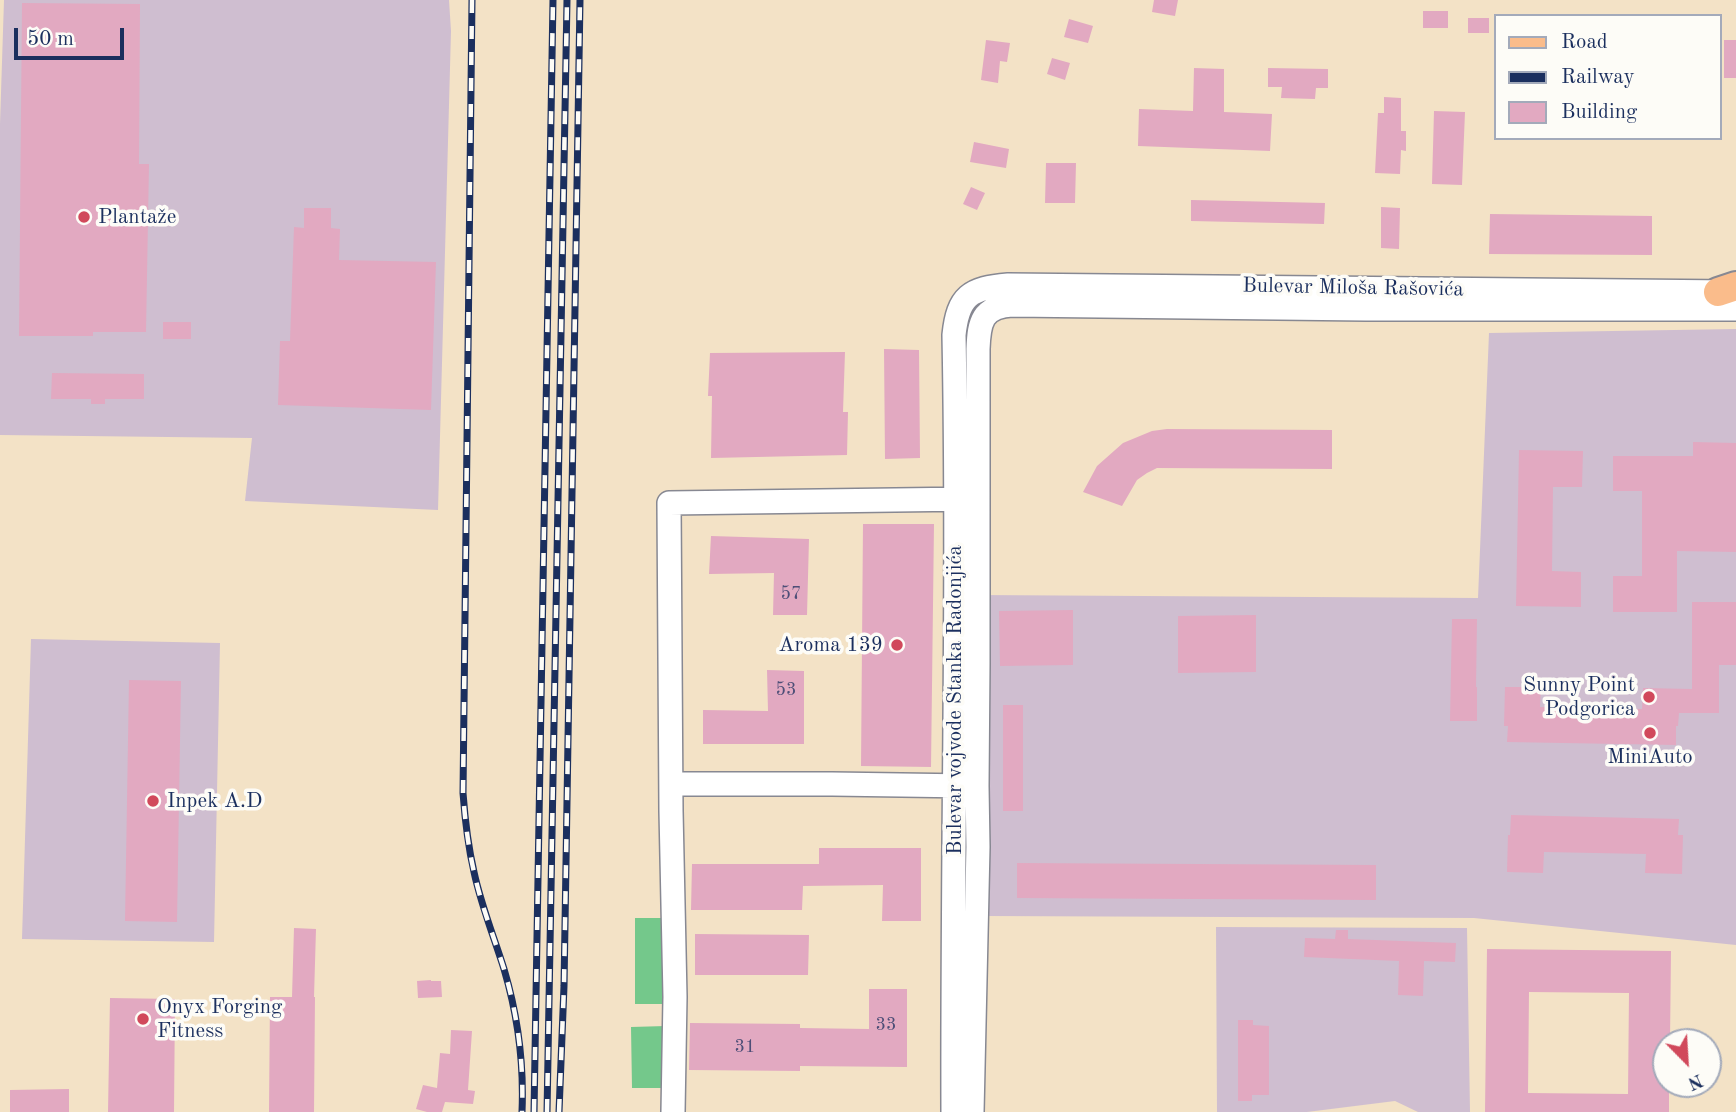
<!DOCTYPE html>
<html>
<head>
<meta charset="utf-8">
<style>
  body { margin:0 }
  #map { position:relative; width:1736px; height:1112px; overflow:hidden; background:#f3e2c6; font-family:"Old Standard TT",serif }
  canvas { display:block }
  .legend { position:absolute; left:1494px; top:14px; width:228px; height:126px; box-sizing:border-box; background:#fdfcf7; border:2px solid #a3aaba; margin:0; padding:9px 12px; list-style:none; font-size:21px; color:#1b2f5e }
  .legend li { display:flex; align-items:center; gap:14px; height:35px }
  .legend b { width:35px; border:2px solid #a3aaba }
  .north { position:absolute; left:1652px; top:1028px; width:70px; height:70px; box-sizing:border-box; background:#fdfcf7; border:2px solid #a3aaba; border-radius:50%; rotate:156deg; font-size:19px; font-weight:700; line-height:28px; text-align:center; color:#1b2f5e }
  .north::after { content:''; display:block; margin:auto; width:24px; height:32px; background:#d1495b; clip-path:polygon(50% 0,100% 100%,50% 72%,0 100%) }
  .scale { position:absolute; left:14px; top:28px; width:110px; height:32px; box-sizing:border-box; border:4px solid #1b2f5e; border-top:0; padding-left:9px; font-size:21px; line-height:24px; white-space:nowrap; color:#1b2f5e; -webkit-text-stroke:5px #fdfcf7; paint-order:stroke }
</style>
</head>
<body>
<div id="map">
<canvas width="1736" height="1112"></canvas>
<ul class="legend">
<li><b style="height:9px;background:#fabc8b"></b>Road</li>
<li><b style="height:9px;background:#1b2f5e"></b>Railway</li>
<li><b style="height:19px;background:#e2a9c1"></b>Building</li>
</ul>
<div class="north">N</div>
<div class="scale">50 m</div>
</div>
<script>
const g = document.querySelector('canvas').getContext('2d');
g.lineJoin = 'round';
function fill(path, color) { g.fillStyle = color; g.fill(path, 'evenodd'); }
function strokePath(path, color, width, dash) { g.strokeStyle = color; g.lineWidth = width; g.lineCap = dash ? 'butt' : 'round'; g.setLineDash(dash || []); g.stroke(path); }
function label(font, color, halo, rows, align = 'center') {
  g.font = font + ' "Old Standard TT",serif'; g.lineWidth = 7; g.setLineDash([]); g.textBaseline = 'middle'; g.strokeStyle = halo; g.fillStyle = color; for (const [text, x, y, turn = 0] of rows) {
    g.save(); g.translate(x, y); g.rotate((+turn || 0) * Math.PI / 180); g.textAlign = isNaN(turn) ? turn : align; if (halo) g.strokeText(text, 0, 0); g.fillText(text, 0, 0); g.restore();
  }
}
fill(new Path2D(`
  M 4,0 L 449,0 L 451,31 L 438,510 L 245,501 L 252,438 L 0,435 L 0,124 Z
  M 1736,329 L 1736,945 L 1474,918 L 985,916 L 976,595 L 1478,598 L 1489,333 Z
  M 31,639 L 220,643 L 214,942 L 22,939 Z
  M 1216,927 L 1467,928 L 1470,1112 L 1418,1112 L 1395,1101 L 1307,1112 L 1217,1112 Z`), '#cfbed0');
fill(new Path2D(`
  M 635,918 L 664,918 L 663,1004 L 635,1004 Z
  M 666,1026 L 668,1088 L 632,1088 L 631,1027 Z`), '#74c88b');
fill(new Path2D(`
  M 1154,0 L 1178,0 L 1175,16 L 1152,12 Z
  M 22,3 L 140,4 L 139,164 L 149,164 L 146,332 L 93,332 L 93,336 L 19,336 Z
  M 1423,11 L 1448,11 L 1448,28 L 1423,28 Z
  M 1468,18 L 1489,18 L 1489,33 L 1468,33 Z
  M 1069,19 L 1093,26 L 1088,43 L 1064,37 Z
  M 986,40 L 1010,43 L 1007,62 L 1000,61 L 998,83 L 981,80 Z
  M 1724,40 L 1736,40 L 1736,78 L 1724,78 Z
  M 1052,58 L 1070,63 L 1065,80 L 1047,74 Z
  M 1194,68 L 1224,69 L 1224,112 L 1272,114 L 1270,151 L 1138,146 L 1139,109 L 1193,111 Z
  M 1268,68 L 1328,69 L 1328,88 L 1316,88 L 1315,99 L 1281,98 L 1282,87 L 1268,87 Z
  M 1384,97 L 1401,98 L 1401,131 L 1406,131 L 1406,151 L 1401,150 L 1400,174 L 1375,173 L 1378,113 L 1384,113 Z
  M 1434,111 L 1465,112 L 1462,185 L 1432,184 Z
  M 974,142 L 1009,149 L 1006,168 L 970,162 Z
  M 1046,163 L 1076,163 L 1075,203 L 1045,203 Z
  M 971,187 L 985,193 L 977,210 L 963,204 Z
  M 1191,200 L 1325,203 L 1324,224 L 1191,221 Z
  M 1381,207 L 1400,208 L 1399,249 L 1381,248 Z
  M 304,208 L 331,208 L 331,228 L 340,229 L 339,260 L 436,262 L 431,410 L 278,405 L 280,341 L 290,341 L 294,227 L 304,228 Z
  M 1490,214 L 1652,216 L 1652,255 L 1489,254 Z
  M 163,322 L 191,322 L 191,339 L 163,339 Z
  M 884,349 L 919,350 L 920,458 L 885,459 Z
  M 845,352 L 843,412 L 848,412 L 847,455 L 711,458 L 712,396 L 708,396 L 710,353 Z
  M 52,373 L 144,374 L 144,399 L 105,399 L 105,404 L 91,404 L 91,399 L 51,399 Z
  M 1167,429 L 1332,430 L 1332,469 L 1157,468 L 1147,473 L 1137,480 L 1122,506 L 1083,492 L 1097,466 L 1123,443 L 1152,431 Z
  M 1693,442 L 1736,443 L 1736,552 L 1677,551 L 1677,612 L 1613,612 L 1613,576 L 1642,576 L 1642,491 L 1613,491 L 1613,456 L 1693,456 Z
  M 1519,450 L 1583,451 L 1582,487 L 1553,487 L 1552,571 L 1581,572 L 1581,607 L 1516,606 Z
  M 863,524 L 934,524 L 931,767 L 861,766 Z
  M 711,536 L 809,539 L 807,615 L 773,615 L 774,573 L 709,574 Z
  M 1692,602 L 1736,602 L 1736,665 L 1719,665 L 1719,713 L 1679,713 L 1678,726 L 1676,726 L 1676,745 L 1507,742 L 1508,726 L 1504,726 L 1505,687 L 1541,687 L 1540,707 L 1642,709 L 1643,688 L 1692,689 Z
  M 1073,610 L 1073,665 L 1000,666 L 999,611 Z
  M 1256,615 L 1256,672 L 1178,673 L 1178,616 Z
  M 1452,619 L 1477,619 L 1476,687 L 1477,687 L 1477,721 L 1450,721 Z
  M 767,670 L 804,671 L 804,744 L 703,744 L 703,710 L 768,711 Z
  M 129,680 L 181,681 L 177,922 L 125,921 Z
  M 1003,705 L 1023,705 L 1023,811 L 1003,811 Z
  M 1511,815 L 1679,819 L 1678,835 L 1683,835 L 1682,874 L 1645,873 L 1646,854 L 1544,852 L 1543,873 L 1507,872 L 1508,835 L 1510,835 Z
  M 819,848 L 921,848 L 921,921 L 882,921 L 883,885 L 803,886 L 802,910 L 691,910 L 692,864 L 819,864 Z
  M 1017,863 L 1376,865 L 1376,900 L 1017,898 Z
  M 294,928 L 316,929 L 314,997 L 315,997 L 314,1112 L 269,1112 L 270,997 L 292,997 Z
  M 1336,930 L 1348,930 L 1348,939 L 1456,943 L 1455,962 L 1424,961 L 1423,996 L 1398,995 L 1399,961 L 1304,957 L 1305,938 L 1335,939 Z
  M 695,934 L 809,935 L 808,975 L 695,975 Z
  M 1487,949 L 1671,951 L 1670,1042 L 1666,1042 L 1666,1084 L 1669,1084 L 1669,1112 L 1485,1112 ZM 1529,992 L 1629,993 L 1628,1094 L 1528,1093 Z
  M 431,980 L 431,981 L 441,981 L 442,997 L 418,998 L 417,981 Z
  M 869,989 L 907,989 L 907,1067 L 800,1066 L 800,1071 L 689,1070 L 690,1023 L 800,1024 L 800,1028 L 869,1029 Z
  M 110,998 L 175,999 L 174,1112 L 108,1112 Z
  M 1238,1020 L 1253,1020 L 1253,1025 L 1269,1026 L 1269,1095 L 1252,1095 L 1252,1101 L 1238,1101 Z
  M 451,1030 L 472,1031 L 468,1090 L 475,1091 L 473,1104 L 445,1102 L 442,1112 L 427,1112 L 416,1109 L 423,1085 L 437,1088 L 440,1053 L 450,1054 Z
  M 69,1089 L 69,1112 L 10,1112 L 10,1090 Z`), '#e2a9c1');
const minor = new Path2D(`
  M 671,784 L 832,784 L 970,786
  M 673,1112 L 675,997 L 671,811 L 669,503 L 970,499
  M 953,1112 C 952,853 959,594 954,335 C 958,296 970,288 1008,285 L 1733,292
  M 972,1112 L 978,847 L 977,786 L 978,663 L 978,349 C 979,322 982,307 1012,305 L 1366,309 L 1736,309`);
const major = new Path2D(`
  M 1718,292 L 1736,286`);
strokePath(minor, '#878892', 26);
strokePath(major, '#878892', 32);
strokePath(minor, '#fff', 23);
strokePath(major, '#fabc8b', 28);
const rail = new Path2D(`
  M 472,0 L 463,793 C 465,820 468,846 474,872 C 481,905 494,937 504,969 C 518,1016 524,1064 522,1112
  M 534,1112 L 553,0
  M 547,1112 L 567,0
  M 559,1112 L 564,986 L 580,0`);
strokePath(rail, '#1b2f5e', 7);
strokePath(rail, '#fdfcf7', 4.5, [13]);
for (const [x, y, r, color] of [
  [84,217,7,"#d1495b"],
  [897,645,7,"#d1495b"],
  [1649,697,7,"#d1495b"],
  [1650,733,7,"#d1495b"],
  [153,801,7,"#d1495b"],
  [143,1019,7,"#d1495b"]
]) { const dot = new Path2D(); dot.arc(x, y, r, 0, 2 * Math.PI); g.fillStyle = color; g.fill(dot); strokePath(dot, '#fdfcf7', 2.5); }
label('18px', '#4d4e77', null, [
  ["57",791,594],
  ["53",786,690],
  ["33",886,1025],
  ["31",745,1047]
]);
label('21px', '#1b2f5e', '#fdfcf7', [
  ["Plantaže",98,217],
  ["Aroma 139",883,645,"right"],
  ["Sunny Point",1635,685,"right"],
  ["Podgorica",1635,709,"right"],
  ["MiniAuto",1650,757,"center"],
  ["Inpek A.D",167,801],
  ["Onyx Forging",157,1007],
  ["Fitness",157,1031]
], 'left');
label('21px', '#1b2f5e', '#fdfcf7', [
  ["Bulevar Miloša Rašovića",1353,288,1],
  ["Bulevar vojvode Stanka Radonjića",955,700,-90]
]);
</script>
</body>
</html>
